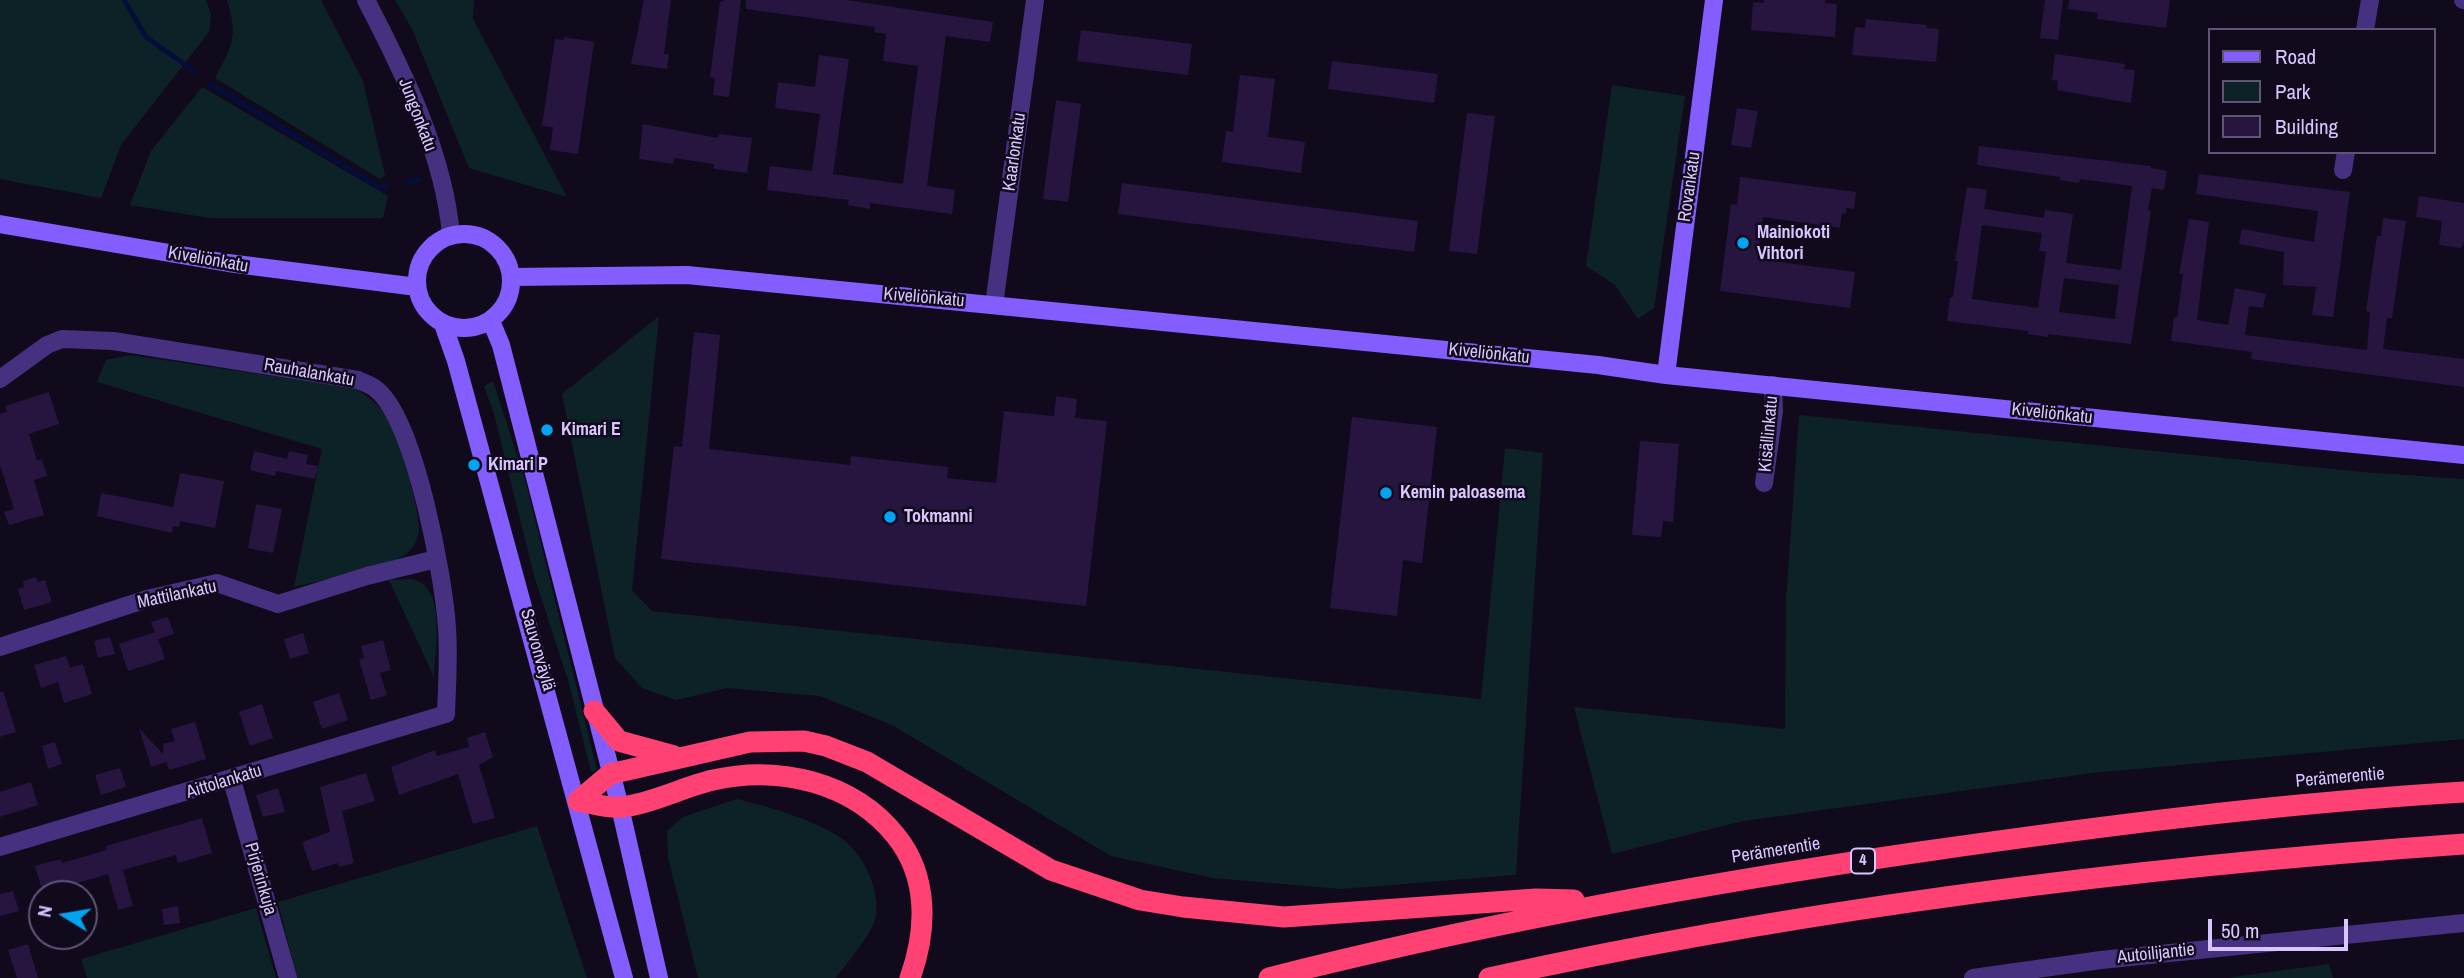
<!DOCTYPE html>
<html>
<head>
<meta charset="utf-8">
<style>
  body { margin:0 }
  #map { position:relative; width:2464px; height:978px; overflow:hidden; background:#110a1d; font-family:"Archivo Narrow",sans-serif }
  canvas { display:block }
  .legend { position:absolute; left:2208px; top:28px; width:228px; height:126px; box-sizing:border-box; background:#110a1d; border:2px solid #615577; margin:0; padding:9px 12px; list-style:none; font-size:21px; color:#d9c6ff }
  .legend li { display:flex; align-items:center; gap:14px; height:35px }
  .legend b { width:35px; border:2px solid #615577 }
  .north { position:absolute; left:28px; top:880px; width:70px; height:70px; box-sizing:border-box; background:#110a1d; border:2px solid #615577; border-radius:50%; rotate:281deg; font-size:19px; font-weight:700; line-height:28px; text-align:center; color:#d9c6ff }
  .north::after { content:''; display:block; margin:auto; width:24px; height:32px; background:#00a4f1; clip-path:polygon(50% 0,100% 100%,50% 72%,0 100%) }
  .scale { position:absolute; left:2208px; top:919px; width:140px; height:32px; box-sizing:border-box; border:4px solid #d9c6ff; border-top:0; padding-left:9px; font-size:21px; line-height:24px; white-space:nowrap; color:#d9c6ff; -webkit-text-stroke:5px #110a1d; paint-order:stroke }
</style>
</head>
<body>
<div id="map">
<canvas width="2464" height="978"></canvas>
<ul class="legend">
<li><b style="height:9px;background:#845dff"></b>Road</li>
<li><b style="height:19px;background:#0d2227"></b>Park</li>
<li><b style="height:19px;background:#26153f"></b>Building</li>
</ul>
<div class="north">N</div>
<div class="scale">50 m</div>
</div>
<script>
const g = document.querySelector('canvas').getContext('2d');
g.lineJoin = 'round';
function fill(path, color) { g.fillStyle = color; g.fill(path, 'evenodd'); }
function strokePath(path, color, width, dash) { g.strokeStyle = color; g.lineWidth = width; g.lineCap = dash ? 'butt' : 'round'; g.setLineDash(dash || []); g.stroke(path); }
function label(font, color, halo, rows, align = 'center') {
  g.font = font + ' "Archivo Narrow",sans-serif'; g.lineWidth = 5; g.setLineDash([]); g.textBaseline = 'middle'; g.strokeStyle = halo; g.fillStyle = color; for (const [text, x, y, turn = 0] of rows) {
    g.save(); g.translate(x, y); g.rotate((+turn || 0) * Math.PI / 180); g.textAlign = isNaN(turn) ? turn : align; if (halo) g.strokeText(text, 0, 0); g.fillText(text, 0, 0); g.restore();
  }
}
fill(new Path2D(`
  M 0,0 L 206,0 L 211,15 L 209,32 L 121,145 L 101,198 L 0,179 Z
  M 227,0 L 321,0 L 363,81 L 385,175 L 380,179 L 215,78 C 233,44 238,37 227,0 Z
  M 395,0 L 474,0 L 473,19 L 567,197 L 469,168 L 412,29 Z
  M 1612,85 L 1685,96 L 1654,308 L 1638,319 L 1615,285 L 1586,266 Z
  M 202,87 L 388,196 L 383,218 L 209,218 L 130,205 L 151,151 Z
  M 659,316 L 632,590 L 652,611 L 1481,699 L 1505,448 L 1543,453 L 1516,875 L 1340,889 L 1213,878 L 1111,856 L 892,725 L 820,696 L 727,688 L 676,700 L 642,688 L 615,658 L 562,394 Z
  M 130,355 L 354,388 C 368,396 381,406 389,420 C 399,439 420,510 419,530 C 418,539 414,547 407,553 C 391,567 318,581 294,587 L 322,449 L 97,382 L 106,360 Z
  M 493,381 L 526,483 L 597,770 L 591,772 L 568,680 L 534,576 L 494,414 L 484,386 Z
  M 1799,415 L 2362,472 L 2464,479 L 2464,739 L 2092,773 L 1743,821 L 1612,854 L 1574,707 L 1785,729 L 1786,601 Z
  M 412,579 C 447,587 435,649 434,677 L 389,580 Z
  M 737,799 C 767,806 818,821 842,839 C 864,854 882,893 875,920 C 870,936 847,963 836,978 L 698,978 L 668,857 L 667,831 L 683,817 Z
  M 537,826 L 587,978 L 297,978 L 278,902 Z
  M 256,908 L 276,978 L 87,978 L 81,959 Z
  M 2329,964 L 2333,978 L 2226,978 Z`), '#0d2227');
strokePath(new Path2D(`
  M 124,0 L 146,37 L 194,71
  M 210,84 L 380,188 L 387,186
  M 407,182 L 420,180`), '#050d3a', 5);
fill(new Path2D(`
  M 644,0 L 671,0 L 664,54 L 669,54 L 667,69 L 631,64 Z
  M 725,0 L 741,0 L 729,97 L 713,95 L 715,78 L 710,77 L 720,2 Z
  M 746,0 L 846,0 L 993,22 L 990,42 L 946,36 L 927,186 L 955,190 L 952,214 L 870,203 L 870,209 L 848,205 L 849,200 L 767,190 L 770,166 L 812,171 L 820,114 L 775,108 L 778,82 L 815,87 L 819,55 L 849,59 L 833,174 L 903,184 L 918,66 L 883,61 L 886,34 L 874,32 L 875,27 L 746,9 Z
  M 1764,0 L 1825,0 L 1825,3 L 1837,4 L 1835,37 L 1751,30 L 1753,2 L 1764,3 Z
  M 2045,0 L 2063,0 L 2058,40 L 2040,38 Z
  M 2069,0 L 2170,0 L 2166,28 L 2097,19 L 2098,13 L 2068,9 Z
  M 1866,19 L 1927,25 L 1926,28 L 1939,29 L 1936,62 L 1852,55 L 1855,27 L 1865,28 Z
  M 1081,30 L 1192,44 L 1188,75 L 1077,61 Z
  M 564,37 L 594,42 L 578,154 L 550,150 L 553,127 L 542,126 L 555,39 L 564,40 Z
  M 2055,54 L 2125,64 L 2124,69 L 2135,70 L 2131,103 L 2057,90 L 2058,81 L 2052,80 Z
  M 1332,61 L 1438,74 L 1434,103 L 1328,89 Z
  M 1240,75 L 1275,79 L 1268,137 L 1305,142 L 1301,173 L 1222,162 L 1226,131 L 1233,132 Z
  M 1056,100 L 1081,104 L 1068,202 L 1043,199 Z
  M 1737,108 L 1758,111 L 1751,148 L 1731,145 Z
  M 1467,113 L 1495,116 L 1477,254 L 1449,251 Z
  M 643,124 L 718,138 L 719,134 L 752,138 L 747,173 L 714,169 L 714,164 L 674,158 L 673,164 L 639,159 Z
  M 1979,146 L 2151,166 L 2151,168 L 2167,171 L 2164,190 L 2152,188 L 2148,210 L 2151,211 L 2131,344 L 2048,334 L 2048,337 L 2028,334 L 2028,331 L 1947,321 L 1950,297 L 1953,297 L 1958,261 L 1955,261 L 1967,187 L 1987,190 L 1984,209 L 2044,218 L 2045,210 L 2073,214 L 2066,263 L 2121,270 L 2132,186 L 2080,179 L 2079,183 L 2060,180 L 2060,177 L 1977,165 ZM 1982,225 L 2042,233 L 2039,251 L 2046,252 L 2038,308 L 1972,299 ZM 2064,278 L 2119,285 L 2115,319 L 2059,312 Z
  M 2199,174 L 2350,192 L 2333,317 L 2312,315 L 2316,287 L 2283,285 L 2284,252 L 2239,244 L 2242,229 L 2314,242 L 2318,211 L 2196,194 Z
  M 1740,177 L 1856,192 L 1854,209 L 1846,208 L 1846,214 L 1842,213 L 1840,228 L 1763,217 L 1757,259 L 1855,272 L 1850,308 L 1720,291 L 1731,204 L 1737,205 Z
  M 1122,183 L 1418,221 L 1414,252 L 1118,214 Z
  M 2419,196 L 2464,203 L 2464,242 L 2461,248 L 2439,245 L 2442,221 L 2416,217 Z
  M 2383,218 L 2406,221 L 2392,318 L 2387,318 L 2383,349 L 2464,359 L 2464,387 L 2251,359 L 2252,352 L 2171,341 L 2174,317 L 2177,318 L 2183,274 L 2179,274 L 2189,219 L 2209,222 L 2197,320 L 2228,325 L 2235,288 L 2266,294 L 2263,308 L 2249,306 L 2245,335 L 2367,350 L 2370,312 L 2366,311 L 2377,236 L 2381,236 Z
  M 694,332 L 720,335 L 709,449 L 850,465 L 851,456 L 948,467 L 947,478 L 996,483 L 1004,411 L 1054,416 L 1056,396 L 1077,399 L 1075,418 L 1107,421 L 1086,606 L 661,559 L 674,446 L 682,447 Z
  M 49,392 L 59,424 L 29,434 L 37,461 L 42,459 L 47,476 L 34,480 L 44,515 L 9,525 L 4,512 L 14,509 L 0,465 L 0,414 L 7,412 L 5,406 Z
  M 1352,417 L 1437,427 L 1422,563 L 1403,560 L 1397,616 L 1330,608 Z
  M 1640,441 L 1679,444 L 1673,522 L 1663,521 L 1661,537 L 1632,535 Z
  M 254,451 L 287,459 L 289,451 L 308,455 L 306,464 L 318,466 L 315,479 L 276,471 L 275,476 L 250,470 Z
  M 180,473 L 224,481 L 215,528 L 180,521 L 179,527 L 173,526 L 172,533 L 97,516 L 101,493 L 173,507 Z
  M 256,504 L 282,509 L 273,553 L 248,548 Z
  M 36,577 L 38,582 L 45,580 L 52,602 L 24,610 L 18,589 L 24,587 L 23,581 Z
  M 168,617 L 174,634 L 158,639 L 165,659 L 128,671 L 119,644 L 155,632 L 151,622 Z
  M 303,633 L 309,653 L 290,659 L 284,639 Z
  M 110,637 L 115,654 L 98,658 L 94,641 Z
  M 383,640 L 391,670 L 380,673 L 387,695 L 371,700 L 359,660 L 364,658 L 361,646 Z
  M 66,656 L 70,668 L 83,664 L 92,694 L 64,703 L 58,682 L 41,688 L 34,665 Z
  M 3,691 L 16,732 L 0,737 L 0,692 Z
  M 339,693 L 348,720 L 322,729 L 313,702 Z
  M 262,704 L 273,738 L 250,746 L 239,712 Z
  M 195,722 L 206,759 L 169,770 L 166,762 L 151,767 L 139,728 L 163,754 L 163,744 L 175,741 L 171,729 Z
  M 485,732 L 493,757 L 479,765 L 495,818 L 473,824 L 458,774 L 399,795 L 391,767 L 435,750 L 437,756 L 469,747 L 467,738 Z
  M 55,742 L 62,764 L 48,769 L 42,746 Z
  M 120,768 L 126,787 L 101,795 L 95,775 Z
  M 366,773 L 375,801 L 342,811 L 354,863 L 339,867 L 338,863 L 312,871 L 302,842 L 330,832 L 320,787 Z
  M 31,782 L 38,805 L 0,817 L 0,792 Z
  M 278,788 L 285,812 L 263,817 L 256,795 Z
  M 202,818 L 212,853 L 178,863 L 176,855 L 123,870 L 133,906 L 118,910 L 108,874 L 43,893 L 35,866 L 61,859 L 62,863 L 107,850 L 106,846 Z
  M 13,891 L 19,911 L 0,916 L 0,894 Z
  M 178,906 L 180,923 L 164,925 L 162,909 Z
  M 28,944 L 38,978 L 17,978 L 8,950 Z`), '#26153f');
strokePath(new Path2D(`
  M 366,0 C 403,71 444,154 451,235
  M 2463,0 L 2464,0
  M 2365,30 L 2370,0
  M 2343,170 L 2346,152
  M 994,305 L 1035,0
  M 0,379 L 47,345 L 62,339 L 113,341 L 358,380 C 364,383 372,385 377,390 C 415,421 444,578 447,628 C 449,657 447,685 446,714 L 0,847
  M 1764,483 L 1774,411 L 1773,385
  M 0,647 L 147,599 L 217,583 L 278,604 L 367,576 L 436,559
  M 232,780 L 288,978
  M 1973,978 L 2101,960 L 2464,923`), '#45317f', 18);
strokePath(new Path2D(`
  M 0,224 L 228,263 L 417,287
  M417 281a47 47 0 1 1 94 0a47 47 0 1 1-94 0Z
  M 512,277 L 687,275 L 1598,365 L 1666,375 L 2464,455
  M 491,321 L 501,345 L 620,807 L 659,978
  M 443,324 L 456,361 L 624,978
  M 1666,375 L 1714,0`), '#845dff', 18);
strokePath(new Path2D(`
  M 594,711 L 619,741 L 674,756
  M 578,801 L 610,774 L 750,742 L 804,741 L 826,746 L 867,762 L 1051,870 L 1140,900 L 1183,907 L 1284,917 L 1536,899 L 1574,900
  M 578,801 C 591,803 608,809 621,807 C 651,804 683,787 713,780 C 779,765 853,782 896,836 C 929,877 927,931 910,978
  M 1269,978 C 1483,923 1701,884 1920,852 C 2101,826 2282,803 2464,792
  M 1489,978 C 1809,907 2136,867 2464,844`), '#ff4173', 21);
for (const [x, y, r, color] of [
  [1743,243,7,"#00a4f1"],
  [547,430,7,"#00a4f1"],
  [474,465,7,"#00a4f1"],
  [1386,493,7,"#00a4f1"],
  [890,517,7,"#00a4f1"]
]) { const dot = new Path2D(); dot.arc(x, y, r, 0, 2 * Math.PI); g.fillStyle = color; g.fill(dot); strokePath(dot, '#110a1d', 2.5); }
for (const [x, y, w] of [
  [1863,861,24]
]) { const box = new Path2D(); box.roundRect(x - w / 2, y - 12.5, w, 25, 5); g.fillStyle = '#110a1d'; g.fill(box); strokePath(box, '#d9c6ff', 2); }
label('bold 16px', '#d9c6ff', null, [
  ["4",1863,861]
]);
label('18px', '#d9c6ff', '#110a1d', [
  ["Jungonkatu",417,115,69],
  ["Kaarlonkatu",1015,152,-82],
  ["Rovankatu",1690,187,-82],
  ["Kiveliönkatu",208,260,10],
  ["Kiveliönkatu",924,298,5],
  ["Kiveliönkatu",1489,354,6],
  ["Rauhalankatu",309,373,10],
  ["Kiveliönkatu",2052,414,6],
  ["Kisällinkatu",1769,434,-85],
  ["Mattilankatu",177,595,-12],
  ["Sauvonväylä",537,650,74],
  ["Perämerentie",2340,778,-5],
  ["Aittolankatu",224,782,-17],
  ["Perämerentie",1776,851,-9],
  ["Pirjerinkuja",260,879,74],
  ["Autoilijantie",2156,954,-6]
]);
label('bold 18px', '#d9c6ff', '#110a1d', [
  ["Mainiokoti",1757,233],
  ["Vihtori",1757,254],
  ["Kimari E",561,430],
  ["Kimari P",488,465],
  ["Kemin paloasema",1400,493],
  ["Tokmanni",904,517]
], 'left');
</script>
</body>
</html>
